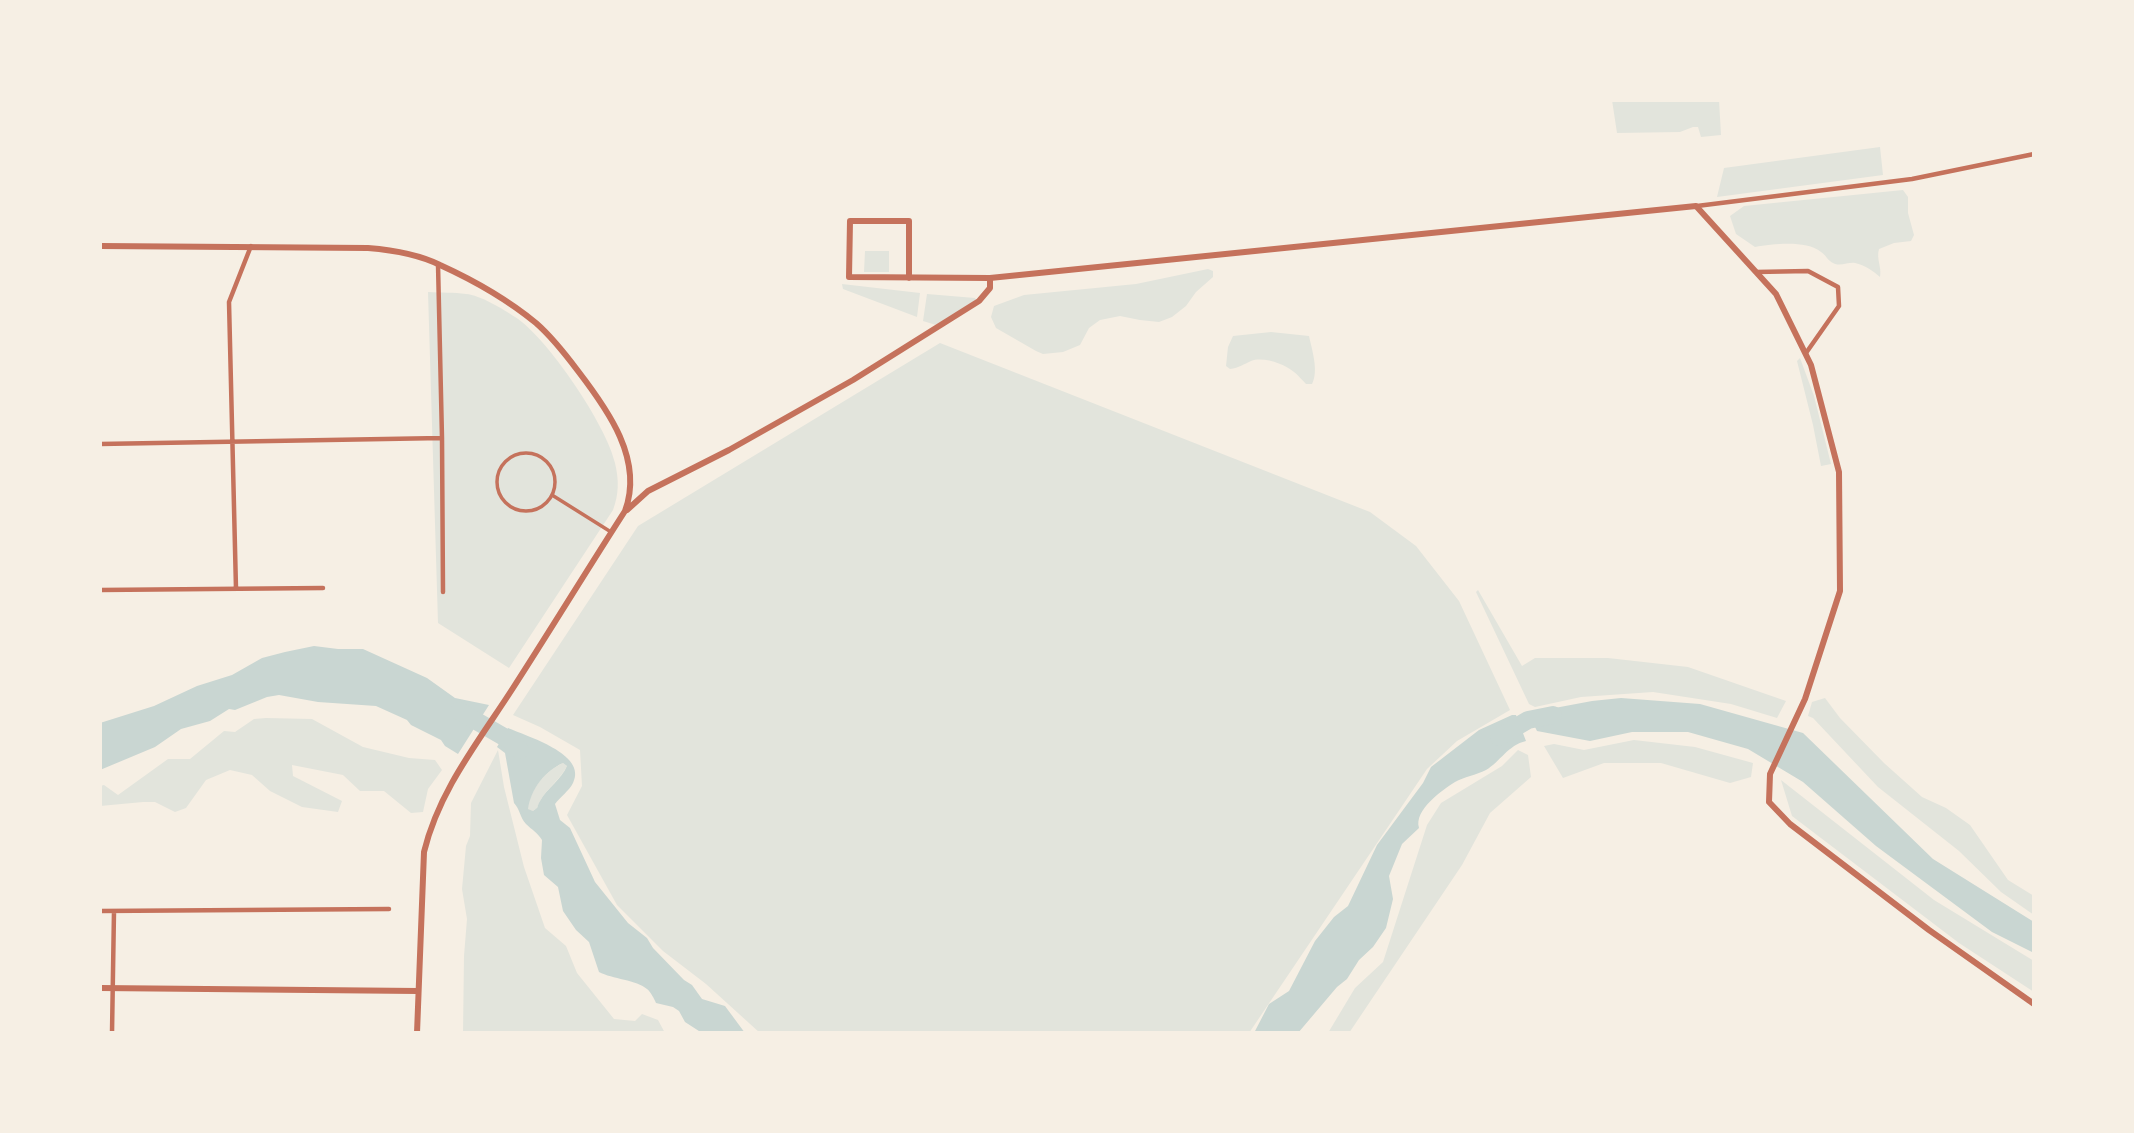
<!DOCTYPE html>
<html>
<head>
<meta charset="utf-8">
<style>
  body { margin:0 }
  #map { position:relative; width:2134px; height:1133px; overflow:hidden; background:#f6efe4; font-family:"Noto Sans",sans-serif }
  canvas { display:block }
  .frame { position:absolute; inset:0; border:102px solid #f6efe4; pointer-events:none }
</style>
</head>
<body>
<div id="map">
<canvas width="2134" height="1133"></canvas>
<div class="frame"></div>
</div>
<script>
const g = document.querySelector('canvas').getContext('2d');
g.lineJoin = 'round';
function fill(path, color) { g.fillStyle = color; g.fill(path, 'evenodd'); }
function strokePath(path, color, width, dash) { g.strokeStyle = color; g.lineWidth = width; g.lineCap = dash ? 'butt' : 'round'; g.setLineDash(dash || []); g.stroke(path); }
fill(new Path2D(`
  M 1612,100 L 1719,100 L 1721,135 L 1701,137 L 1698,127 L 1693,127 L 1680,132 L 1617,133 Z
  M 1880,147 L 1883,175 L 1717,197 L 1724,168 Z
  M 1903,190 L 1908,197 L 1908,213 L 1914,235 L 1911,241 L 1894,243 L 1879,249 C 1876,259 1882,267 1880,277 C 1873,271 1865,265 1855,263 C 1848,262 1840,267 1833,263 C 1828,261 1826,255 1821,252 C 1806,240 1774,244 1755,247 L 1736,234 L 1730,216 L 1744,206 Z
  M 865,251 L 889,251 L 889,272 L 864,272 Z
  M 1208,269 L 1213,271 L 1213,277 L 1196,292 L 1186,306 L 1172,317 L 1159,322 L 1140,320 L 1120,316 L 1100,320 L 1089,328 L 1080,345 L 1063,352 L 1043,354 L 1036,351 L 996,328 L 991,317 L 994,306 L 1024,295 L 1136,284 Z
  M 842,284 L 920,293 L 917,317 L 843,289 Z
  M 428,292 C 441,293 454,292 466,294 C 480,295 503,309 515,317 C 547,337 607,426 615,463 C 619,480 619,494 613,510 L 509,668 L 438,623 Z
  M 927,294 L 975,298 L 976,300 L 936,325 L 923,321 Z
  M 1271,332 L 1309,336 C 1312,350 1319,371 1312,384 L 1306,384 C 1302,380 1298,375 1294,372 C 1285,364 1263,356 1251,361 C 1244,364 1239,368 1230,369 L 1226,366 L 1228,347 L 1233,336 Z
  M 940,343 L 1370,512 L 1416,546 L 1459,601 L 1510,710 L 1457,741 L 1427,769 L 1249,1033 L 760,1033 L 706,984 L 663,951 L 617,905 L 567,815 L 582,786 L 580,750 L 540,727 L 513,715 L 638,526 Z
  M 1800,358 L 1814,396 L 1831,464 L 1821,466 L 1813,425 L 1797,361 Z
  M 1478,590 L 1522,666 L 1535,658 L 1608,658 L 1688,667 L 1786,701 L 1777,718 L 1731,704 L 1653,692 L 1581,697 L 1535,707 L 1529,704 L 1476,592 Z
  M 1825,698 L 1840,718 L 1884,763 L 1922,797 L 1946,808 L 1970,825 L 2008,880 L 2034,896 L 2034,915 L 2001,892 L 1959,851 L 1878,787 L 1813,718 L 1808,716 L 1812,702 Z
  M 266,718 L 312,719 L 363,747 L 409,758 L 435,760 L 442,770 L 428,789 L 423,812 L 411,813 L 384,791 L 360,791 L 343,775 L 292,765 L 293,776 L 342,801 L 338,812 L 302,807 L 270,791 L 252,775 L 230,770 L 206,780 L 186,808 L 175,812 L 155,802 L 143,802 L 100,806 L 100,786 L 104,785 L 118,795 L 168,759 L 190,759 L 224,731 L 235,732 L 254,719 Z
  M 1634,740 L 1695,747 L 1753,763 L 1751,777 L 1730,783 L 1661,763 L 1604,763 L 1563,778 L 1544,746 L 1554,744 L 1584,750 Z
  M 498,750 L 504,787 L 524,867 L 545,928 L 566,946 L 577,973 L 614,1019 L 635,1021 L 642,1014 L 658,1020 L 665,1033 L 463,1033 L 464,956 L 467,919 L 462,889 L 466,846 L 470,836 L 471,803 Z
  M 1518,750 L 1528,755 L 1531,777 L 1490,813 L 1462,865 L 1349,1033 L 1328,1033 L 1355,988 L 1383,962 L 1427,825 L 1441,803 L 1502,766 Z
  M 563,763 L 567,766 C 560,780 547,788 540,801 C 535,811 541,805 533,811 L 527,809 C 531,789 544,772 563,763 Z
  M 1781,780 L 1934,900 L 2034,961 L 2034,992 L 1959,943 L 1792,816 Z`), '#e2e4dc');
fill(new Path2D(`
  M 314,646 L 338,649 L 363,649 L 427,678 L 455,698 L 489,705 L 458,754 L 445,746 L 441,740 L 411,725 L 407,720 L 376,706 L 318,702 L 279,695 L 267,697 L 235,710 L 229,709 L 210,721 L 181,729 L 155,747 L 100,770 L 100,723 L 154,706 L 197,686 L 232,675 L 262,658 L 285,652 Z
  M 1621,698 L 1700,704 L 1803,733 L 1933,859 L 2034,922 L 2034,953 L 1992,932 L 1876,846 L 1803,782 L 1748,749 L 1688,732 L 1632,732 L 1590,741 L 1537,731 L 1528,713 L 1592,701 Z
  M 1512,715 L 1516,715 L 1526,741 C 1508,745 1500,762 1486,770 C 1476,775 1464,777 1455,782 C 1441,791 1414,810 1419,828 L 1402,844 L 1389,876 L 1393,899 L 1386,928 L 1373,947 L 1359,960 L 1347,979 L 1337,987 L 1298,1033 L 1254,1033 L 1269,1004 L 1289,991 L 1315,941 L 1334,917 L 1348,906 L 1377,845 L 1423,783 L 1431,767 L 1479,730 Z
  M 508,728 C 526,736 588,754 573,783 C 569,791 560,797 555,804 L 560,820 L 570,828 L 595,882 L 628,923 L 647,938 L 653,948 L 684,980 L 692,985 L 702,999 L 725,1006 L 745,1033 L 702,1033 L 685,1022 L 679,1011 L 673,1007 L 656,1003 C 654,999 651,992 647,989 C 637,980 612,979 599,972 L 589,942 L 576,930 L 563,911 L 558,887 L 544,875 L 541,858 L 542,840 C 537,832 532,830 526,824 C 520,818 520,809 514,803 L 505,753 L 497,747 ZM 563,763 L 567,766 C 561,780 547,788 540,801 C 535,810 541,805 533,811 L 528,809 C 531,789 545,771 563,763 Z`), '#c9d6d2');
strokePath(new Path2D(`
  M 459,711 L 511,741 L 520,750
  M 1499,737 L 1528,720 L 1553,715`), '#c9d6d2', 18);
strokePath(new Path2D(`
  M497 482a29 29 0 1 1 58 0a29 29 0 1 1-58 0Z
  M 552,495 L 611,532`), '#c5725c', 3.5);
strokePath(new Path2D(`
  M 1697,206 L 1912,179 L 2034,154
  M 1756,272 L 1808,271 L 1838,287 L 1839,306 L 1806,353
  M 442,438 L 443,592
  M 100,444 L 442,438 L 438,264
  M 236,589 L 229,302 L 251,246
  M 100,590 L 323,588
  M 100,911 L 389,909
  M 112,1033 L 114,911`), '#c5725c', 4.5);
strokePath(new Path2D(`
  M 100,246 L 368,248 C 392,250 418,254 440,265 C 473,280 508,300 536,323 C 552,337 566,355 578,371 C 608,410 644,460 625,511 C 587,570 551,629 513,688 C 479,741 439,790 424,852 L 417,1033
  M 990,278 L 1696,206 L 1776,294 L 1811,365 L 1839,472 L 1840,591 L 1805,699 L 1770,774 L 1769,802 L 1790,824 L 1929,930 L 2034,1004
  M 627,510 L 648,491 L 729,450 L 853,380 L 979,301 L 990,288 L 990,278 L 849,277 L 850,221 L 909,221 L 909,278
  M 100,988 L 418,991`), '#c5725c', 6);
</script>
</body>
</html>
